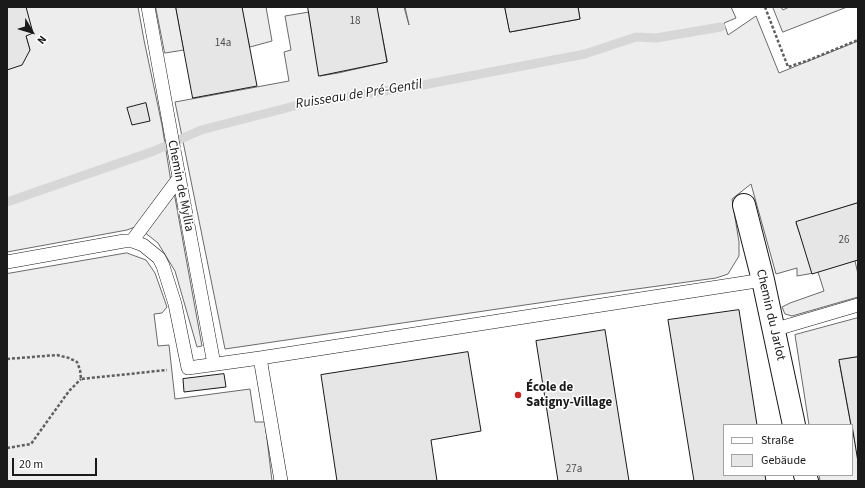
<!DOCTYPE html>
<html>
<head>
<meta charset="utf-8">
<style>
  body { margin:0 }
  #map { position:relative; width:865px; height:488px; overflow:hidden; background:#fff; font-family:"Source Sans 3",sans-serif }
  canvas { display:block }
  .frame { position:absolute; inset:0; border:8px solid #1a1a1a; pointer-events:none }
  .legend { position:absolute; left:723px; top:424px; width:130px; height:52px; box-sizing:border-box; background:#fff; border:1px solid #a3a3a3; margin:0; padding:5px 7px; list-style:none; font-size:12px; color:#1a1a1a }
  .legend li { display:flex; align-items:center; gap:8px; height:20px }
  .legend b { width:20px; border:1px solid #a3a3a3 }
  .north { position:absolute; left:12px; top:12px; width:40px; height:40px; -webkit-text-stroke:3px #fff; paint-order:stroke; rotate:128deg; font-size:11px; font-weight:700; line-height:16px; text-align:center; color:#1a1a1a }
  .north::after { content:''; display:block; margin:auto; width:14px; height:18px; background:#1a1a1a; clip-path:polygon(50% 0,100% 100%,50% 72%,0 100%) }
  .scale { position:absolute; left:12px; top:458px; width:85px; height:18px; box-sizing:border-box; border:2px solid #1a1a1a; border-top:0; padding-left:5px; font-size:12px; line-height:14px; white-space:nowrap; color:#1a1a1a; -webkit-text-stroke:3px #fff; paint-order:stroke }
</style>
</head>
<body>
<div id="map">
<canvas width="865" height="488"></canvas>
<div class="frame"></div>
<ul class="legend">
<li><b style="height:5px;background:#fff"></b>Straße</li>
<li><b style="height:11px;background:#e6e6e6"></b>Gebäude</li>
</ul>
<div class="north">N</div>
<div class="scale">20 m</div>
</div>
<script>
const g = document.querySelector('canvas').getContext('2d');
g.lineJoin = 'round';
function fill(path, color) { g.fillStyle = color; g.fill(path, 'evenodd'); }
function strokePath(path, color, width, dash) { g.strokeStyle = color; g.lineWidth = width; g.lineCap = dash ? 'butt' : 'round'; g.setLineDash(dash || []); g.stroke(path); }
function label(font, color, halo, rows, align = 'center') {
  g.font = font + ' "Source Sans 3",sans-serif'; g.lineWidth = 3; g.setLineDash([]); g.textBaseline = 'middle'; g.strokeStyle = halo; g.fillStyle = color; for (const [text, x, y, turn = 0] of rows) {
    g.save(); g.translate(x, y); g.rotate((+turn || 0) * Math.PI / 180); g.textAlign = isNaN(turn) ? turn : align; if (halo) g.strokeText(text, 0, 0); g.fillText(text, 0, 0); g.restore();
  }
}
const built = new Path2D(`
  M 26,7 L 138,7 L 144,40 L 162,125 L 171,182 L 135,227 L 127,230 L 7,252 L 7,70 L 30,50 L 26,36 Z
  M 156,7 L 176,7 L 184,50 L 165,53 Z
  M 242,7 L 266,7 L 272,41 L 250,47 Z
  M 377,7 L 404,7 L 409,25 L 405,7 L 505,7 L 510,32 L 580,19 L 578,7 L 731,7 L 736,18 L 724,23 L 728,35 L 756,16 L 779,73 L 858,41 L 858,203 L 796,223 L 814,273 L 797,276 L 797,268 L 776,274 L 751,184 L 732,199 L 739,242 L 739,256 L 728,274 L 716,278 L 593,295 L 225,349 L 175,102 L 289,81 L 284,52 L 291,50 L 285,16 L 309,12 L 320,76 L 338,73 L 387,62 Z
  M 773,7 L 781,7 L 783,10 L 789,7 L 847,7 L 783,32 Z
  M 174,192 L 202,346 L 197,347 L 175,271 L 158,243 L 144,232 Z
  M 127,253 L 146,260 L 155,273 L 167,307 L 162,313 L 154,314 L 158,346 L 169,345 L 175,399 L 250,389 L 255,422 L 265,422 L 272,481 L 7,481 L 7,274 Z
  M 855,261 L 858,274 L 858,297 L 792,316 L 785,314 L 782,307 L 790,303 L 824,291 L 818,272 Z
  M 858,318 L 858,357 L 839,361 L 851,425 L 809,425 L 795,335 Z
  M 852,429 L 858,454 L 858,481 L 820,481 L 819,475 L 852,475 Z`);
fill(built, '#ededed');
strokePath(built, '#6a6a6a', 1);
strokePath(new Path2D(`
  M 7,202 L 154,151 L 201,130 L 306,103 L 423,85 L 585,54 L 636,37 L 656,38 L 721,27`), '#d7d7d7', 9);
const building = new Path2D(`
  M 7,7 L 26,7 L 33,33 L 26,36 L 30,50 L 22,65 L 7,70 Z
  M 176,7 L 242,7 L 257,86 L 193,98 Z
  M 308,7 L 377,7 L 387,62 L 319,76 Z
  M 505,7 L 578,7 L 580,19 L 510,32 Z
  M 146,103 L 150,121 L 132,125 L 127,108 Z
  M 858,203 L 858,260 L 812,274 L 796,222 Z
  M 739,310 L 757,425 L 724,425 L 724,475 L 765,475 L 766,481 L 694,481 L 668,320 Z
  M 605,330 L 629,481 L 558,481 L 536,341 Z
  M 468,352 L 481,431 L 431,440 L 437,481 L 337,481 L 321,375 Z
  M 858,357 L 858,462 L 852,425 L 851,425 L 839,360 Z
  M 224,374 L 226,387 L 184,392 L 183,379 Z`);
fill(building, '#e6e6e6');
strokePath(building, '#1a1a1a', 1);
const service = new Path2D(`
  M 148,7 L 174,150 L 214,364
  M 132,241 L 179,178
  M 7,262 L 124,241 L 132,241 L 143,245 L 159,258 L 163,266 L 175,304 L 188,368 L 260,358 L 763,280
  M 773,330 L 858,305
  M 260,358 L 281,481`);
const minor = new Path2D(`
  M 744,205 L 763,280 L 794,425
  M 805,475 L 807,481`);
strokePath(service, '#1a1a1a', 14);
strokePath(minor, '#1a1a1a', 24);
strokePath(new Path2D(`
  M 765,7 L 788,67 L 809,60 L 858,40
  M 7,359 L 57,355 L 69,358 L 77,362 L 80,370 L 81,379 L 167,370
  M 7,448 L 31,444 L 69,391 L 81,379`), '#5f5f5f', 2.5, [3, 2]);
strokePath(service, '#fff', 13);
strokePath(minor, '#fff', 22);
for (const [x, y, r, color] of [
  [518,395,4,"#c62828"]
]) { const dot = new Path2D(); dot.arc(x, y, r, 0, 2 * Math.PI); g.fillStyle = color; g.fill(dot); strokePath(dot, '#fff', 1.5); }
label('11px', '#4d4d4d', null, [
  ["18",355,22],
  ["14a",223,44],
  ["26",844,241],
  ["27a",574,470]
]);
label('13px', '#1a1a1a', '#fff', [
  ["Chemin de Myllia",180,186,79],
  ["Chemin du Jarlot",770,315,77]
]);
label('bold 13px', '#1a1a1a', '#fff', [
  ["École de",526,388],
  ["Satigny-Village",526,403]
], 'left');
label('italic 14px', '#1a1a1a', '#fff', [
  ["Ruisseau de Pré-Gentil",359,95,-9]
]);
</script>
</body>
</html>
